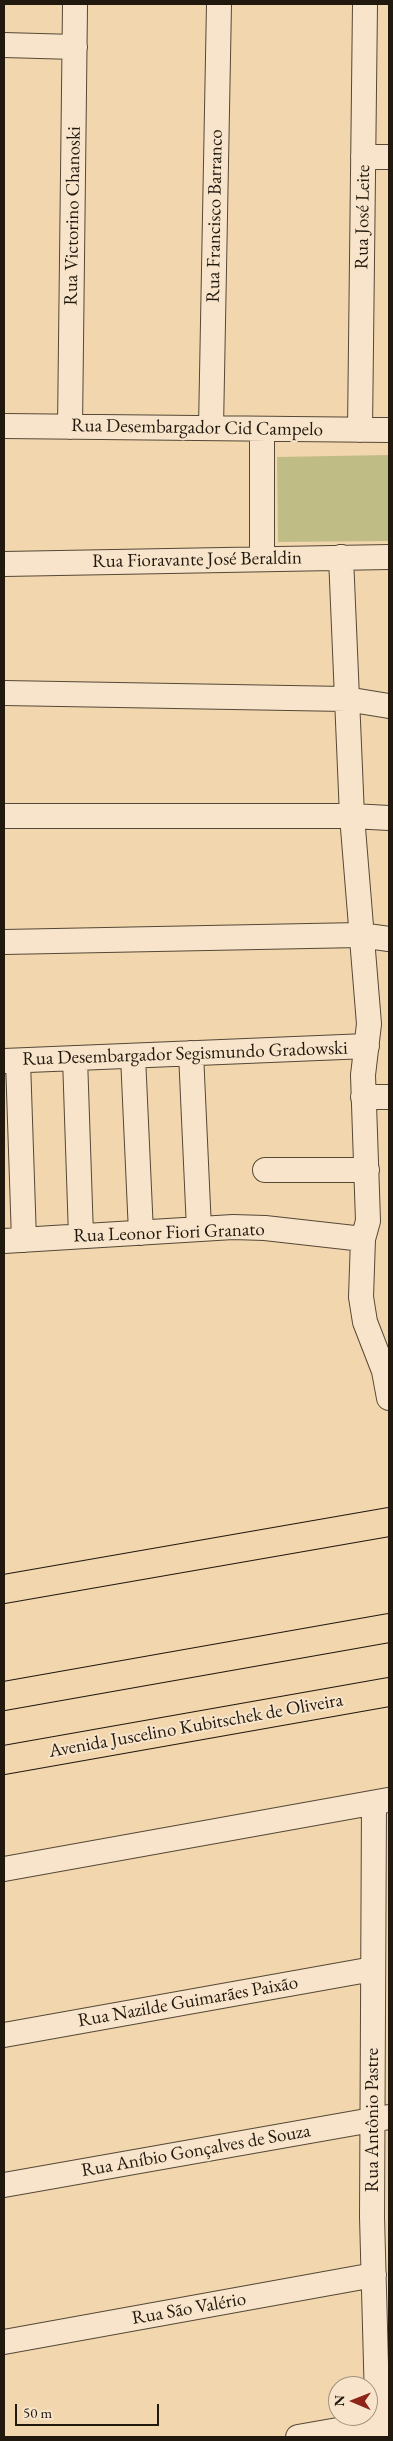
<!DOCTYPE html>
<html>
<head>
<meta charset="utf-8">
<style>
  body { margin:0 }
  #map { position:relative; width:393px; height:2441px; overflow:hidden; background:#f2d6ad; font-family:"EB Garamond",serif }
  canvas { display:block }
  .frame { position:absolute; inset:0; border:5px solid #21180e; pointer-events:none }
  .north { position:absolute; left:328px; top:2376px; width:50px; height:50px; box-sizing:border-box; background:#f7e4ca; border:1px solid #a1927f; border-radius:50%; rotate:271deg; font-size:14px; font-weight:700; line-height:20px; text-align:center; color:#21180e }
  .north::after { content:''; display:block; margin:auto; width:18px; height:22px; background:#8f2418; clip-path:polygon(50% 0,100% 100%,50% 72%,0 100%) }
  .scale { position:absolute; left:15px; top:2404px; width:144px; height:22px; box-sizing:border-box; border:2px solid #21180e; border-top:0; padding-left:6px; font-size:15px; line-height:18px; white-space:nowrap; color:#21180e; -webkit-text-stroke:4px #f7e4ca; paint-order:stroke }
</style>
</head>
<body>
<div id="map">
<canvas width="393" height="2441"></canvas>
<div class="frame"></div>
<div class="north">N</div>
<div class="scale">50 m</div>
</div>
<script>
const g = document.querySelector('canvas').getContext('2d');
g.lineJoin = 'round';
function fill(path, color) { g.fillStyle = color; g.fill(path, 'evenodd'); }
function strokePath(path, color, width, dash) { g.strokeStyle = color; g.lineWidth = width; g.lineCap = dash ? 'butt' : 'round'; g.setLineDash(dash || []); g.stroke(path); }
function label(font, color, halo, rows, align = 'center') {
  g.font = font + ' "EB Garamond",serif'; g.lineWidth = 4; g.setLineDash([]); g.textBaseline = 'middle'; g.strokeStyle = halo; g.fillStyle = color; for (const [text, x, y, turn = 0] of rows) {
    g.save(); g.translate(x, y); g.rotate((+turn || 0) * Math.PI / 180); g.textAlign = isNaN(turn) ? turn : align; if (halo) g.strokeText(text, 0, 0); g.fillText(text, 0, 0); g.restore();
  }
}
fill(new Path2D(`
  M 389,455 L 389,541 L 278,542 L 277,457 Z`), '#c0bc86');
const minor = new Path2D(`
  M 4,45 L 75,47
  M 363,157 L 389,157
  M 4,426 L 389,430
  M 70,427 L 75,6
  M 211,428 L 219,4
  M 360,430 L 365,4
  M 341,557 L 352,816 L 369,1024 L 363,1075 L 368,1221 L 363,1239 L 361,1297 L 365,1322 L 384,1371 L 389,1398
  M 262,559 L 262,429
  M 4,564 L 389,557
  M 4,693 L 346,699 L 389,706
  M 4,816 L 352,816 L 389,818
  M 4,942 L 360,935 L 389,939
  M 191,1053 L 199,1229
  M 133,1056 L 141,1233
  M 75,1058 L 81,1236
  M 4,1061 L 367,1046
  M 18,1061 L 24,1240
  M 363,1097 L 389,1097
  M 265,1170 L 367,1170
  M 4,1241 L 233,1227 L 265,1228 L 363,1239
  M 374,1803 L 372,2217 L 378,2437
  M 4,1869 L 388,1800
  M 4,2035 L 373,1969
  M 4,2185 L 389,2117
  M 4,2342 L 374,2275
  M 298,2437 L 389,2421`);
const major = new Path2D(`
  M 4,1589 L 389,1522`);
const highway = new Path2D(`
  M 4,1696 L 389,1628
  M 4,1760 L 389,1692`);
strokePath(minor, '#554836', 26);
strokePath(major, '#21180e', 30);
strokePath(highway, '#21180e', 30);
strokePath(minor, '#f7e4ca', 24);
strokePath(major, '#f2d6ad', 28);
strokePath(highway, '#f2d6ad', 28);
label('19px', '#21180e', '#f7e4ca', [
  ["Rua Victorino Chanoski",73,216,-89],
  ["Rua Francisco Barranco",215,216,-89],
  ["Rua José Leite",363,217,-89],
  ["Rua Desembargador Cid Campelo",197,428,1],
  ["Rua Fioravante José Beraldin",197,560,-1],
  ["Rua Desembargador Segismundo Gradowski",185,1054,-2],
  ["Rua Leonor Fiori Granato",169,1233,-2],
  ["Avenida Juscelino Kubitschek de Oliveira",196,1726,-10],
  ["Rua Nazilde Guimarães Paixão",188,2002,-10],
  ["Rua Antônio Pastre",373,2120,-90],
  ["Rua Aníbio Gonçalves de Souza",196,2151,-10],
  ["Rua São Valério",189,2309,-10]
]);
</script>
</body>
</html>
